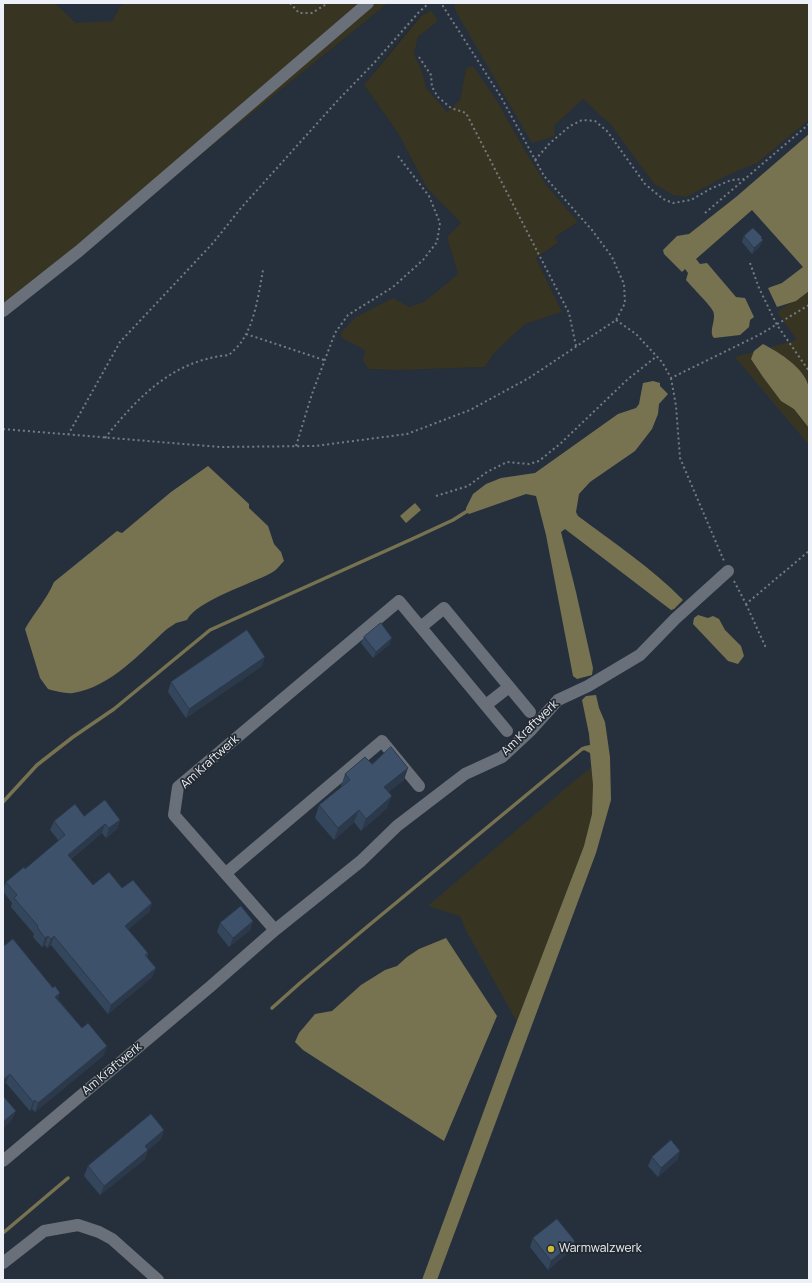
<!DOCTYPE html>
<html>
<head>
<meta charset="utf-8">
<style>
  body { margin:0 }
  #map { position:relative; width:812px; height:1283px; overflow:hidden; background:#232930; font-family:Manrope,sans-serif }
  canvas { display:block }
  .frame { position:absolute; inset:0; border:4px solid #edf1f7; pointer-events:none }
</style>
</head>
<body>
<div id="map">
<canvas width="812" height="1283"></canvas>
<div class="frame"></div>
</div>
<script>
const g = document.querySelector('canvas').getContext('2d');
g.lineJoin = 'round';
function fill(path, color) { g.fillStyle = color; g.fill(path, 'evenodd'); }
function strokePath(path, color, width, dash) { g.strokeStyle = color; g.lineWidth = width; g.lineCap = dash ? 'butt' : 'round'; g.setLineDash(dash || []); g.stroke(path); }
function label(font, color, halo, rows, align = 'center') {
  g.font = font + ' Manrope,sans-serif'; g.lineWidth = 3.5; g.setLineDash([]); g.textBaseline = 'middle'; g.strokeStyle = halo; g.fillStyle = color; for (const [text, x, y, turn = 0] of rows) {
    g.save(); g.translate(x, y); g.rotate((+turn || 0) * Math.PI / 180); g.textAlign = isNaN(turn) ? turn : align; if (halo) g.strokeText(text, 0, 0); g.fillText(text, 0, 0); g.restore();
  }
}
fill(new Path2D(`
  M 55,3 L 122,3 L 112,21 L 76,23 Z
  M 388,3 L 455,3 L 454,9 L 554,126 L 583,99 L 611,125 L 654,184 L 726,176 L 757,163 L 809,120 L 809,1280 L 3,1280 L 3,315 ZM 431,10 L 438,21 L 418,37 L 414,54 L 422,71 L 426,88 L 447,112 L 460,100 L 466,68 L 497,101 L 524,149 L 547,186 L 578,222 L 555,237 L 558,244 L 536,258 L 562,312 L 525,324 L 494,353 L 485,367 L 399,370 L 370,369 L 365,350 L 409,307 L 424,302 L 458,274 L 447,237 L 461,223 L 427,188 L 398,133 L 364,85 L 394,47 L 420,16 Z`), '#26303d');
fill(new Path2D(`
  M 3,3 L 55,3 L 76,23 L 112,21 L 122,3 L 388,3 L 3,315 Z
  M 455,3 L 809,3 L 809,120 L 757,163 L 726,176 L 686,197 L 673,195 L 654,184 L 611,125 L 583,99 L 554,126 L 555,136 L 532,143 L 454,8 Z
  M 431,10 L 438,21 L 418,37 L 414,54 L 422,71 L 426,88 L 447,112 L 460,100 L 466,68 L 473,66 L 497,101 L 524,149 L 547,186 L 578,222 L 555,237 L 558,243 L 536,258 L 562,312 L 525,324 L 494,353 L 485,367 L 399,370 L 369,369 L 363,361 L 365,350 L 342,338 L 341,333 L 355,318 L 393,298 L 409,307 L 424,302 L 458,274 L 447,237 L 461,223 L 427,188 L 398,133 L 364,85 L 421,16 Z
  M 809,290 L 809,445 L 735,357 L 797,340 L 777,312 Z
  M 591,768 L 593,785 L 592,814 L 584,846 L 517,1022 L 468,934 L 460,916 L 428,906 L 573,782 Z`), '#373522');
fill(new Path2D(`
  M 809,134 L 809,291 L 796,301 L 777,307 L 768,288 L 782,283 L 803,267 L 752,210 L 696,259 L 700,264 L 707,263 L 736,297 L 745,298 L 754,317 L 750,320 L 749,327 L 740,335 L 714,338 C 708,331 717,320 713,311 C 711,306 691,286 686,280 L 688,273 L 685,269 L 682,272 L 664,254 L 663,250 L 677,236 L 689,234 L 736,197 Z
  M 763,344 C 780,353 805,368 809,388 C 811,398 809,417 809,428 L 794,409 L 781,401 L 763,377 L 751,359 L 754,351 Z
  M 653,381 L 660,383 L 660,386 L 668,394 L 659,404 L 658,414 L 652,429 L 635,451 L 590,482 L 579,494 L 576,512 L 578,516 C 614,543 652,568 683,600 L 674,609 L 671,610 L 565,529 L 561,532 L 576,592 L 593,668 L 592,675 L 577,679 L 573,676 L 546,535 L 536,496 L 526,494 L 469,514 L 466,512 L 466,508 L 473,494 L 486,484 L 501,478 L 535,473 L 618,414 L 636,408 L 639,404 L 643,383 Z
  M 208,466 L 249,504 L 249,508 L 268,526 L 274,544 L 281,552 L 284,561 C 280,565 276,571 271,573 C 251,584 196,601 187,620 L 176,623 L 167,629 C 140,653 111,687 73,693 C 66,694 55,691 48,689 L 40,678 L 25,629 C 34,613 47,599 54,582 L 117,531 L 122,533 L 171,492 Z
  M 415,503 L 421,510 L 406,523 L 400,516 Z
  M 698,615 L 708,618 L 713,616 L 719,619 L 725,630 L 741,646 L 744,656 L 738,664 L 728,661 L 693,624 L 694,618 Z
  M 596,695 L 599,708 L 605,722 L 610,757 L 611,800 L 596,853 L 437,1280 L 422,1280 L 509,1042 L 584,846 L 592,814 L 593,785 L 590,753 L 582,749 L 585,746 L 590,745 L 589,734 L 582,700 L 586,696 Z
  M 446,938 L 497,1016 L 444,1141 L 303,1050 L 295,1042 L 299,1033 L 315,1014 L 332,1011 L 361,985 L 385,970 L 397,966 L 407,957 L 419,949 Z`), '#777351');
strokePath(new Path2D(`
  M 3,802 L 37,765 L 73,737 L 114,709 L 210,630 L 412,539 L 453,520 L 469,510
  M 272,1008 L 300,983 L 368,926 L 582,749 L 585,748
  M 3,1233 L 68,1178`), '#777351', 3.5);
strokePath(new Path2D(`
  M 290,3 L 299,13 L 312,13 L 328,3
  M 419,57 L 431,75 L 432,87 L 438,97 L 451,108 L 466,113 L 569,313 L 576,346
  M 535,160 L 550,143 L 570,126 L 582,120 L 595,121 L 607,131 L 645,184 L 663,199 L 673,203 L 691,200 L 710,189 L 731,180 L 744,179
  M 705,213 L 809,124
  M 750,263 L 759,288 L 777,325 L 809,371
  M 616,320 L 636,334 L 662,362 L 671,378 L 759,335 L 809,305
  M 246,334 L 324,360
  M 671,378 L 676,406 L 680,458 L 724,561
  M 3,429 L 220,447 L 315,446 L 407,434 L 470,410 L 529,378 L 616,320 L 625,303 L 624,284 L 612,257 L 592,230 L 544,176 L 501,97 L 441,3
  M 68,435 L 120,342 L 213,243 L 241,208 L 339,99 L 374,63 L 419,12 L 429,3
  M 105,438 C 138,397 173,360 229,355 C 233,351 239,346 242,341 C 255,322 259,292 263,270
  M 296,446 L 312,394 L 335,333 L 348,315 L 393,287 L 423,260 L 437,242 L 440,223 L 429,196 L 398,156
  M 436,496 L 468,486 L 487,472 L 507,462 L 529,464 L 539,461 L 561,443 L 628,379 L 657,356
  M 734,581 L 746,604 L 809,551
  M 746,604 L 766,648`), '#767b82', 2, [2, 3]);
strokePath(new Path2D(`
  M 3,311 L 79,251 L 368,3
  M 421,627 L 444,608 L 530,712
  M 486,705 L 509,687
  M 226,873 L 382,741 L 419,786
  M 275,930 L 174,815 L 178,787 L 399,601 L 507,731
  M 3,1161 L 211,986 L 275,930 L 361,861 L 397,826 L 465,774 L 502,757 L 531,730 L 558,700 L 588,686 L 640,655 L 675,619 L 728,571
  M 3,1263 L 44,1231 L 78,1225 L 99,1232 L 112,1239 L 158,1280`), '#69707a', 12);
fill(new Path2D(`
  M 744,236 L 762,237 L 760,246 L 752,254 L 742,242 Z
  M 364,637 L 390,644 L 373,658 L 361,643 Z
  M 262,666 L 186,718 L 168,692 L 171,682 Z
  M 372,764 L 404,780 L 388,792 L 387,808 L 361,831 L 354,822 L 334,840 L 315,818 L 319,805 L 342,787 L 341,786 L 345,774 Z
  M 84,816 L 120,820 L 117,829 L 106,838 L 102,833 L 71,859 L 93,885 L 122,888 L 152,903 L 149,912 L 128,929 L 148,953 L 147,957 L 156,968 L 152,977 L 108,1014 L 51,945 L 47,948 L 45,945 L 42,947 L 33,937 L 34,934 L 11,907 L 12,903 L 3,891 L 6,882 L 25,869 L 59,841 L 50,830 L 54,821 Z
  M 253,921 L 250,930 L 229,947 L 217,932 L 220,923 Z
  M 3,947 L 58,999 L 104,1055 L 35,1112 L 32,1109 L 30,1111 L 6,1083 Z
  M 164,1130 L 161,1139 L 148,1150 L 145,1159 L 100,1195 L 84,1176 L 88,1166 Z
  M 680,1151 L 677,1160 L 658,1177 L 648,1166 L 652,1157 Z
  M 533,1238 L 571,1250 L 548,1270 L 530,1247 Z`), '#34465c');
fill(new Path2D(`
  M 762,237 L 760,243 L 763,240 L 760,246 L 752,254 L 754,248 Z
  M 392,638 L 390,644 L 373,658 L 376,652 Z
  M 265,657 L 262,666 L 186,718 L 189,709 Z
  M 408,768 L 404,780 L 380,799 L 384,787 Z
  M 392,796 L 387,808 L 361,831 L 366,819 Z
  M 359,810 L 354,822 L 334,840 L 338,828 Z
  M 120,820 L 117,829 L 106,838 L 109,828 Z
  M 105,824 L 102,833 L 64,864 L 68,855 Z
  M 152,903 L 149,912 L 122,935 L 125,926 Z
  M 253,921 L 250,930 L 229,947 L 233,938 Z
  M 48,936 L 45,945 L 42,947 L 45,938 Z
  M 54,936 L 51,945 L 47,948 L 51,939 Z
  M 156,968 L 152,977 L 108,1014 L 111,1005 Z
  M 60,993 L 57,1002 L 55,997 Z
  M 107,1046 L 104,1055 L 35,1112 L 38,1103 Z
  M 10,1074 L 6,1083 L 3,1086 L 3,1080 Z
  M 35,1100 L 32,1109 L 30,1111 L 33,1102 Z
  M 16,1111 L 12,1120 L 3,1128 L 3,1122 Z
  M 164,1130 L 161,1139 L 142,1155 L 145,1146 Z
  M 148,1150 L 145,1159 L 100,1195 L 104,1186 Z
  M 680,1151 L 677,1160 L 658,1177 L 661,1168 Z
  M 575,1241 L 571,1250 L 548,1270 L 551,1261 Z`), '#2b394b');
const building = new Path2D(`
  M 753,228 L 762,237 L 761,238 L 763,240 L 754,248 L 744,236 Z
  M 381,623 L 392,638 L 376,652 L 364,637 Z
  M 247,630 L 265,657 L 189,709 L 171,682 Z
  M 391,747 L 408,768 L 384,787 L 392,796 L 366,819 L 359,810 L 338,828 L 319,805 L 350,780 L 345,774 L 365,757 L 372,764 Z
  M 105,800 L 120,820 L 109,828 L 105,824 L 68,855 L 93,885 L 109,872 L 122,888 L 133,880 L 152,903 L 125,926 L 148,953 L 145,955 L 156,968 L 111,1005 L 54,936 L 51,939 L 48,936 L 45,938 L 37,927 L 38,926 L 14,898 L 17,895 L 6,882 L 24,867 L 25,869 L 65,835 L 54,821 L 75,804 L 84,816 Z
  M 241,906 L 253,921 L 233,938 L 220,923 Z
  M 13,939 L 53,988 L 55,986 L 60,993 L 55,997 L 82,1028 L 88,1023 L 107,1046 L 38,1103 L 35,1100 L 33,1102 L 10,1074 L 3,1080 L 3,947 Z
  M 3,1096 L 16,1111 L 3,1122 Z
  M 151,1114 L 164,1130 L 145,1146 L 148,1150 L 104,1186 L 88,1166 Z
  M 671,1140 L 680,1151 L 661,1168 L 652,1157 Z
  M 557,1219 L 575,1241 L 551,1261 L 533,1238 Z`);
fill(building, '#3d516b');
strokePath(building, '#2b394b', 1);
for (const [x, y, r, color] of [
  [551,1249,4,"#c9ba3a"]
]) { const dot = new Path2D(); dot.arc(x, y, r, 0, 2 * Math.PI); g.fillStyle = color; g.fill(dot); strokePath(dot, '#232930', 1.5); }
label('12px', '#edf1f7', '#232930', [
  ["Am Kraftwerk",530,728,-44],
  ["Am Kraftwerk",210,762,-42],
  ["Am Kraftwerk",112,1069,-40]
]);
label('12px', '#edf1f7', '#232930', [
  ["Warmwalzwerk",559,1249]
], 'left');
</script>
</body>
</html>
